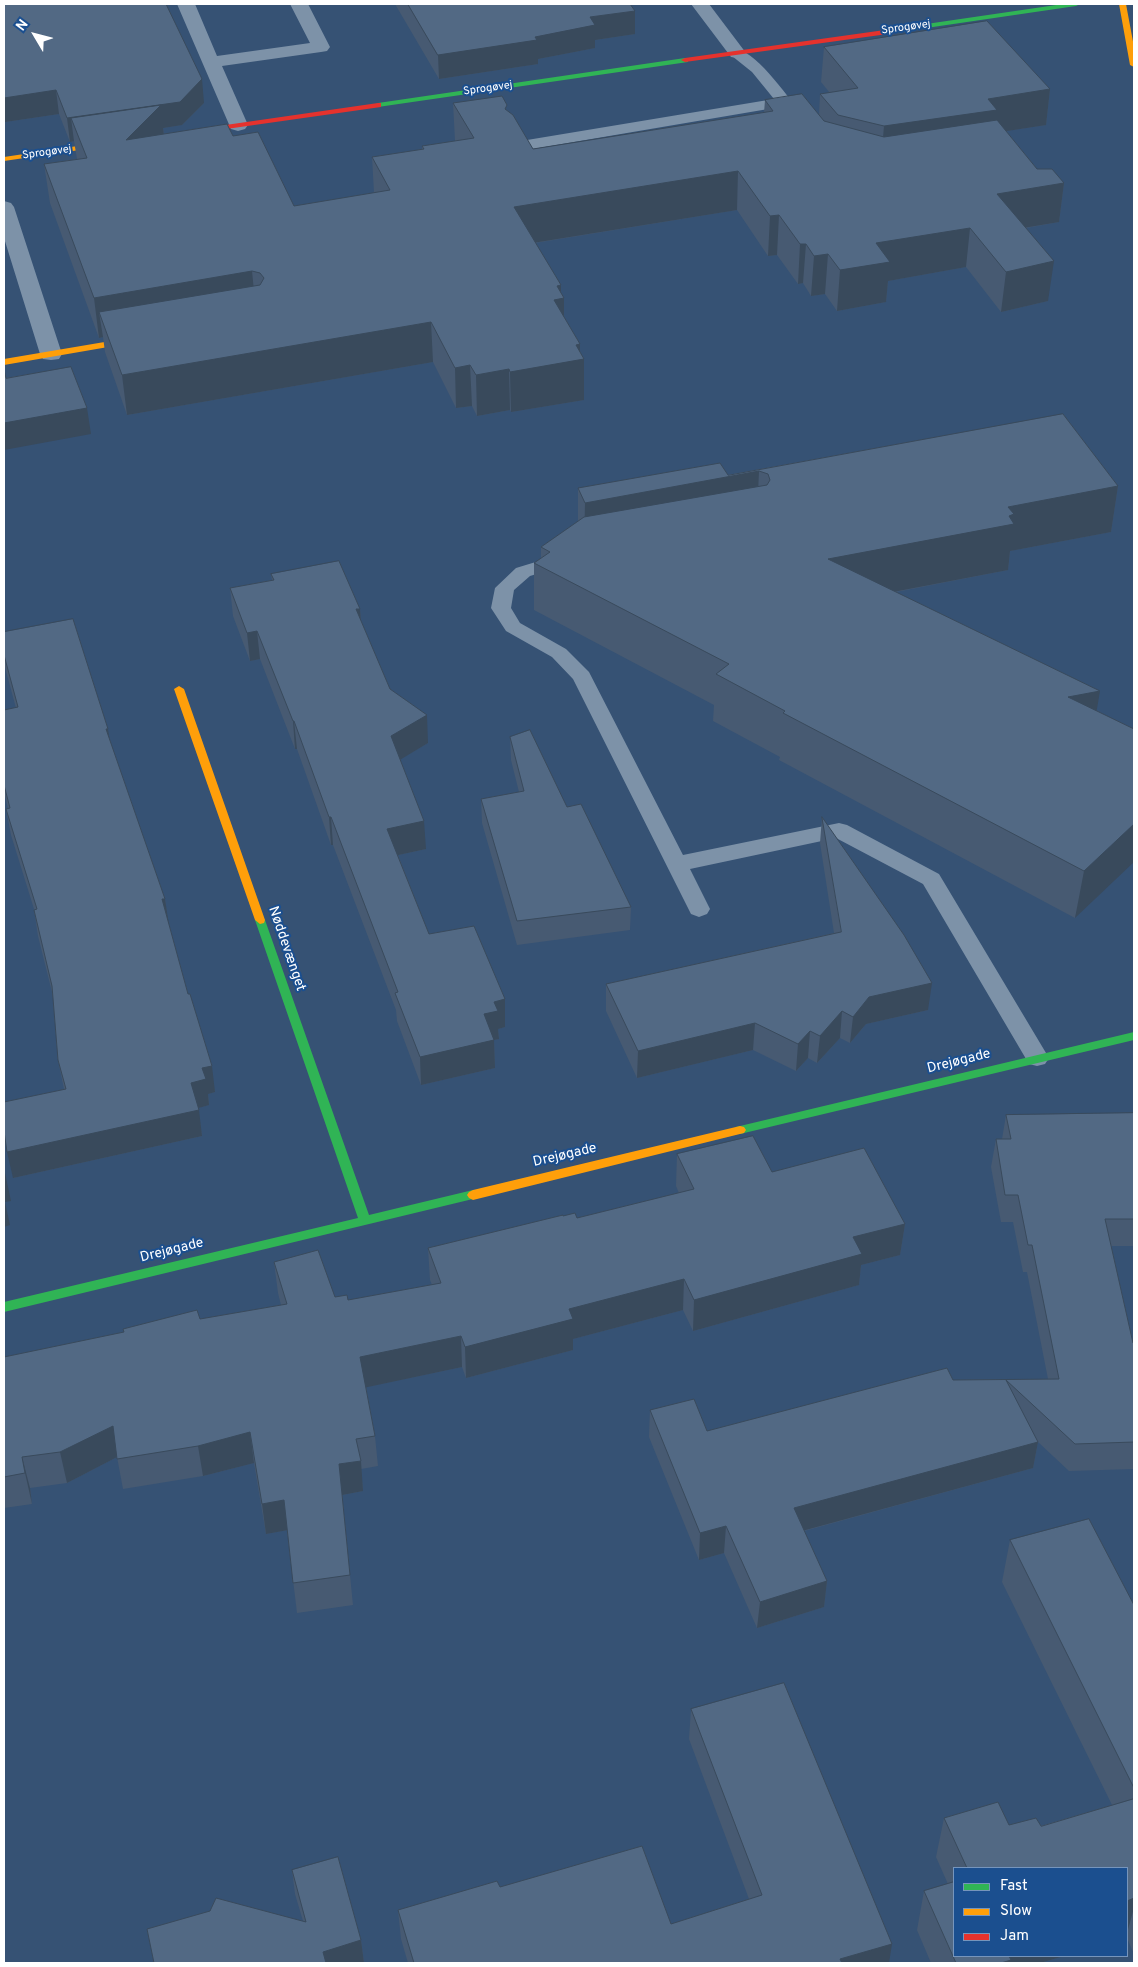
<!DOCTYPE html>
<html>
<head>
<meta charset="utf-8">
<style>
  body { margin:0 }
  #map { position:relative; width:1138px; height:1967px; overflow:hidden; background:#365274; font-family:Overpass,sans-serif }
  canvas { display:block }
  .frame { position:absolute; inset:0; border:5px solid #fff; pointer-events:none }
  .legend { position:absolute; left:953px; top:1867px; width:175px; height:90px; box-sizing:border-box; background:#1b4f8f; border:1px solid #7695bc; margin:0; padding:6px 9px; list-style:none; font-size:15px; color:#fff }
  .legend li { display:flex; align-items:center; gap:10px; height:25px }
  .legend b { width:25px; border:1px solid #7695bc }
  .north { position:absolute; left:10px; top:10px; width:50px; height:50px; -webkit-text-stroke:4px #1b4f8f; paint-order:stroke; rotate:307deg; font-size:14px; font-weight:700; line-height:20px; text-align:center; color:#fff }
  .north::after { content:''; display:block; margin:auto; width:18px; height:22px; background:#fff; clip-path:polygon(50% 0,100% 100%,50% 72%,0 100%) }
</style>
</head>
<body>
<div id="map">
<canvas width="1138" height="1967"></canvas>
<div class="frame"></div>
<ul class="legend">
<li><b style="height:6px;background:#30b455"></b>Fast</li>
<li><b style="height:6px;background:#ff9f0a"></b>Slow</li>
<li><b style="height:6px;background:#e5322d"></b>Jam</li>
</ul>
<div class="north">N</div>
</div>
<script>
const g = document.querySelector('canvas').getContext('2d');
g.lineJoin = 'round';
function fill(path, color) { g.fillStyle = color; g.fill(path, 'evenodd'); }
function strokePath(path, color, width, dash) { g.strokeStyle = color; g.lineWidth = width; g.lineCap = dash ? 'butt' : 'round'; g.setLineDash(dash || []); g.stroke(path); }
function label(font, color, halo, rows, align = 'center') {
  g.font = font + ' Overpass,sans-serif'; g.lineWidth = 4; g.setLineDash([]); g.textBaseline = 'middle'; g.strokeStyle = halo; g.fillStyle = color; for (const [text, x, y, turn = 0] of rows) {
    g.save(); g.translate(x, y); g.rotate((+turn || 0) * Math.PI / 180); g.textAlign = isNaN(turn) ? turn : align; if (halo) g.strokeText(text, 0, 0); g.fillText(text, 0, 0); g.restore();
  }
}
fill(new Path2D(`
  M 737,49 C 759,54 791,101 805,119 L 808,122 L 805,125 L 795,125 L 780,107 L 515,152 L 509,150 L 507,147 L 509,144 L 515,142 L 774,99 L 752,72 L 732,56 L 730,53 L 732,50 Z
  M 562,554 L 569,556 L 572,560 L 569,564 L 530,576 L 514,590 L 511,608 L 520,623 L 566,649 L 589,672 L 683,855 L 839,823 L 847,825 L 939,874 L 1049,1058 L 1045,1064 L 1037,1066 L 1029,1064 L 923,884 L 836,838 L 690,869 L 710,909 L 707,914 L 699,917 L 691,914 L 573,679 L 552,657 L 506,631 L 491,608 L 495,588 L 516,568 Z`), '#7d92a8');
fill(new Path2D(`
  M 177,4 L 195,4 L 217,56 L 310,43 L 290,4 L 308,4 L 330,47 L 327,51 L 321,52 L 222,66 L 248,125 L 245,129 L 238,131 L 231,129 Z
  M 691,4 L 709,4 L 746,53 L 743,57 L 737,58 L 731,57 Z
  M 4,201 L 11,203 L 14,207 L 62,354 L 59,359 L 51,360 L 43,359 L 40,354 L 4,238 Z`), '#7d92a8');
fill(new Path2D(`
  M 1063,4 L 1080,4 L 1076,6 L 892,33 L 888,31 L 892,29 Z
  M 685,58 L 688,58 L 688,62 L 378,107 L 374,105 L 378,103 Z
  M 260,916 L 265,920 L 369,1215 L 473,1190 L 477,1192 L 479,1195 L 477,1198 L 4,1312 L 4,1302 L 358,1218 L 255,920 Z
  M 1134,1032 L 1134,1040 L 740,1134 L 736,1133 L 734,1130 L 736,1127 L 740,1126 Z`), '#30b455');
fill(new Path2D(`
  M 1119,4 L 1126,4 L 1134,47 L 1134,67 L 1130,65 Z
  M 111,141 L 114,141 L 114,145 L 4,161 L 4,157 Z
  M 140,336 L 143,337 L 143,341 L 4,365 L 4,359 Z
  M 179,686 L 184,689 L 265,920 L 264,923 L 260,924 L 255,920 L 174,689 Z
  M 740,1126 L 744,1127 L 746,1130 L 744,1133 L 473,1200 L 469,1198 L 467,1195 L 469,1192 L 473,1190 Z`), '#ff9f0a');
fill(new Path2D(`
  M 892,29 L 896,31 L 895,33 L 685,62 L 681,60 L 685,58 Z
  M 378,103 L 381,103 L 381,107 L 191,134 L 187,132 L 191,130 Z`), '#e5322d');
fill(new Path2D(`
  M 4,4 L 204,103 L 182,125 L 163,128 L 164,134 L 233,136 L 294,206 L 374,193 L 372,157 L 422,150 L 422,146 L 455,141 L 453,103 L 507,111 L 533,149 L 764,113 L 765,100 L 819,115 L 820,94 L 830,93 L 821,82 L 824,47 L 1050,89 L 1046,125 L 1006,131 L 1037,169 L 1064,183 L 1059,222 L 1026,228 L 1048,301 L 1001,312 L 966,267 L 888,281 L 886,302 L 837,311 L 825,294 L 811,296 L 803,283 L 798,284 L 777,255 L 768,256 L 737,210 L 535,243 L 561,294 L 564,317 L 580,344 L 580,352 L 584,359 L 584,400 L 511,412 L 510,410 L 477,416 L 472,406 L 456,408 L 433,362 L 127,415 L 105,352 L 103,337 L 99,338 L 50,203 L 44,164 L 77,159 L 74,141 L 70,142 L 59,114 L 5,122 L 4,118 Z
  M 395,4 L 630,4 L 635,34 L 595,40 L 595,48 L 538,59 L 538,64 L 439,79 Z
  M 1063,414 L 1118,486 L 1111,532 L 1010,551 L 1008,570 L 896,592 L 1097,711 L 1134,729 L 1075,918 L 779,760 L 780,757 L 713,721 L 714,705 L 534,610 L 534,563 L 541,559 L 541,547 L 578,522 L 578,488 L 728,475 Z
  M 271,574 L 360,609 L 361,621 L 390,689 L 428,743 L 400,759 L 426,849 L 398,855 L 429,934 L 505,999 L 505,1027 L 498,1029 L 499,1039 L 494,1040 L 495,1068 L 421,1085 L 397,1021 L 396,1010 L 333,845 L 331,845 L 297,749 L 295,749 L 260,659 L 250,661 L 233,616 L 230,588 L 272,580 Z
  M 4,632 L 110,742 L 165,899 L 168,921 L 215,1092 L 208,1094 L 209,1105 L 198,1108 L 202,1136 L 13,1178 L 64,1089 L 58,1060 L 53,996 L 38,936 L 34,909 L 11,835 L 6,809 L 8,809 L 4,792 L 4,710 L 16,708 L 4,664 Z
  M 510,737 L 567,807 L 631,907 L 630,930 L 517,945 L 482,823 L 481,799 L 519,792 L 511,760 Z
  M 822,817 L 928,1010 L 866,1024 L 850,1043 L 840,1038 L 817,1063 L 808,1058 L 796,1071 L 753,1050 L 637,1078 L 606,1011 L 606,984 L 834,933 L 820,843 Z
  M 1134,1113 L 1134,1246 L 1111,1246 L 1133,1343 L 1134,1343 L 1134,1469 L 1069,1471 L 1038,1442 L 1033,1468 L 804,1531 L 827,1581 L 824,1607 L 757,1628 L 724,1553 L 699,1560 L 649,1437 L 650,1410 L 707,1431 L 953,1380 L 1048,1379 L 1027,1272 L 1023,1272 L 1013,1222 L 1001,1222 L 991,1167 L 996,1139 L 1002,1139 L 1006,1115 Z
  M 677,1154 L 772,1172 L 905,1224 L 900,1255 L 861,1265 L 859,1285 L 693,1331 L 683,1310 L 573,1339 L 573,1350 L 466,1378 L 462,1367 L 366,1387 L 375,1436 L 378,1466 L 361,1469 L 363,1491 L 342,1495 L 353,1605 L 297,1613 L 287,1530 L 266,1534 L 254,1463 L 203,1476 L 123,1489 L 117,1457 L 67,1483 L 30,1488 L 32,1504 L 4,1508 L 4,1357 L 200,1319 L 281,1305 L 278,1293 L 274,1262 L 335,1297 L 348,1300 L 432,1285 L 430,1280 L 428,1248 L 563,1216 L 577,1218 L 679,1193 L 676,1186 Z
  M 1010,1540 L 1134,1605 L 1134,1954 L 1127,1938 L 1127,1868 L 954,1868 L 954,1956 L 1064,1956 L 1040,1963 L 931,1963 L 917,1930 L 924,1891 L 948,1884 L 936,1857 L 944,1818 L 1009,1825 L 1041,1826 L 1112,1805 L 1002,1582 Z
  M 691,1709 L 889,1963 L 408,1963 L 401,1939 L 398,1910 L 500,1887 L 671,1924 L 749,1899 L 689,1739 Z
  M 292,1870 L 361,1940 L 364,1963 L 210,1911 L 303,1921 L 295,1894 Z`), '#475a72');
fill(new Path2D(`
  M 635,11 L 635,34 L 595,40 L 595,48 L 538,59 L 538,64 L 439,79 L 438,55 L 535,37 L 590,17 Z
  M 202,79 L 204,103 L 182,125 L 163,128 L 165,143 L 80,140 L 71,118 L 74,141 L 70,142 L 67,118 Z
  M 1050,89 L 1046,125 L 994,133 L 881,162 L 884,126 L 988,99 Z
  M 56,90 L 59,114 L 5,122 L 4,114 L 4,98 Z
  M 738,171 L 737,210 L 514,246 L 514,207 Z
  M 1064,183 L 1059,222 L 993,233 L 997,194 Z
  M 779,215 L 777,255 L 768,256 L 770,216 Z
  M 970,228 L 966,267 L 888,281 L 886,302 L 837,311 L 840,270 L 876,243 Z
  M 800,244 L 806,244 L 803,283 L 798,284 Z
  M 828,254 L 825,294 L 811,296 L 814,256 Z
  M 1054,261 L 1048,301 L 1001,312 L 1006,272 Z
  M 252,271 L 256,311 L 99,312 L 103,337 L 99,338 L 94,298 Z
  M 561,285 L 561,299 L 564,298 L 564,339 L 554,300 L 557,286 Z
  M 431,322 L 433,362 L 127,415 L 122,375 Z
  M 580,344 L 580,360 L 584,359 L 584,400 L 511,412 L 510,372 L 576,345 Z
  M 470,365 L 472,406 L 456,408 L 455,368 Z
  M 509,369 L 510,410 L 477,416 L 476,375 Z
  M 87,408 L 91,434 L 4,450 L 4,423 Z
  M 759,471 L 757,517 L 584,549 L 585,503 Z
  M 1118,486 L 1111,532 L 1010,551 L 1008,570 L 825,605 L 828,559 L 1008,507 Z
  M 356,609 L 360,609 L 362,636 Z
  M 257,631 L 260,659 L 250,661 L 247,633 Z
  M 1100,691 L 1092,738 L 1068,697 Z
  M 427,715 L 428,743 L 393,764 L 391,736 Z
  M 293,721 L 294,721 L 297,749 L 295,749 Z
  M 106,729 L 108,729 L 112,755 Z
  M 329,817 L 331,817 L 333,845 L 331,845 Z
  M 424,821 L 426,849 L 389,857 L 387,829 Z
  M 1134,824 L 1134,862 L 1075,918 L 1084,871 Z
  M 162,899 L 165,899 L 169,925 Z
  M 932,983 L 928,1010 L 866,1024 L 850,1043 L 853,1017 L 869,997 Z
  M 505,999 L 505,1027 L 498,1029 L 499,1039 L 494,1040 L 495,1068 L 421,1085 L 420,1057 L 484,1014 L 494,1002 Z
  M 842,1011 L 840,1038 L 817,1063 L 820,1036 Z
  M 755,1023 L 753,1050 L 637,1078 L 638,1051 Z
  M 810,1031 L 808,1058 L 796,1071 L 798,1044 Z
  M 212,1066 L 215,1092 L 208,1094 L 209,1105 L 195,1109 L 191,1083 L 202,1068 Z
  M 199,1110 L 202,1136 L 13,1178 L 7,1152 Z
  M 4,1173 L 5,1173 L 11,1201 L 5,1202 L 10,1225 L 4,1227 Z
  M 905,1224 L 900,1255 L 861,1265 L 859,1285 L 693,1331 L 694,1300 L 853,1237 Z
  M 684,1279 L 683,1310 L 573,1339 L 573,1350 L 466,1378 L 465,1347 L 569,1309 Z
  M 461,1336 L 462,1367 L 363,1388 L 360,1357 Z
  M 113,1426 L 119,1456 L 67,1483 L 60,1452 Z
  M 250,1432 L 254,1463 L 203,1476 L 198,1446 Z
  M 1038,1442 L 1033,1468 L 791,1534 L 794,1508 Z
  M 22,1457 L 30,1488 L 32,1504 L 25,1473 Z
  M 361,1461 L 363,1491 L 342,1495 L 339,1464 Z
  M 284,1500 L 288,1530 L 266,1534 L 262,1504 Z
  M 726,1526 L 724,1553 L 699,1560 L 700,1533 Z
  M 827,1581 L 824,1607 L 757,1628 L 760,1602 Z
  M 1134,1898 L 1134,1908 L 1127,1933 L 1127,1901 Z
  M 361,1940 L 364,1963 L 325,1963 L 323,1952 Z
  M 892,1944 L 889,1963 L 840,1963 L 840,1959 Z
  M 998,1956 L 1064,1956 L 1040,1963 L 997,1963 Z`), '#394a5c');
const building = new Path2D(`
  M 4,4 L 166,4 L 202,79 L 180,102 L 67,118 L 56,90 L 4,98 Z
  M 408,4 L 630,4 L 635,11 L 590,17 L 595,25 L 535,37 L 537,40 L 438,55 Z
  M 987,21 L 1050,89 L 988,99 L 997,110 L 884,126 L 838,115 L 820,94 L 858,88 L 824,47 Z
  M 802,94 L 824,121 L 884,137 L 997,120 L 1037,169 L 1052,169 L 1064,183 L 997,194 L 1054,261 L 1006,272 L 970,228 L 876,243 L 890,262 L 840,270 L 828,254 L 814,256 L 806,244 L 800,244 L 779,215 L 770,216 L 738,171 L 514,207 L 561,285 L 557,286 L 564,298 L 554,300 L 580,344 L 576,345 L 584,359 L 510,372 L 509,369 L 476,375 L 470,365 L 455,368 L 431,322 L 122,375 L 99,312 L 260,285 L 264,278 L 260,273 L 252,271 L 94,298 L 44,164 L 87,158 L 71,118 L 161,105 L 126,140 L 227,124 L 233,136 L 258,132 L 294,206 L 390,190 L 372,157 L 424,149 L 422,146 L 474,138 L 453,103 L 502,96 L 507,105 L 505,109 L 513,115 L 533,149 L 773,111 L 765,100 Z
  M 71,367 L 87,408 L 4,423 L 4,370 L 6,378 Z
  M 1063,414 L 1118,486 L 1008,507 L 1014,514 L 1009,516 L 1014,524 L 828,559 L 1100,691 L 1068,697 L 1134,729 L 1134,824 L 1084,871 L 783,713 L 785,711 L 716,674 L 729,664 L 534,563 L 550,552 L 541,547 L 584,517 L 767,485 L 770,480 L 768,474 L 759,471 L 585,503 L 578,488 L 720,463 L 728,475 Z
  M 339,561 L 360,609 L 356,609 L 390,689 L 427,715 L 391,736 L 424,821 L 387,829 L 429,934 L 474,926 L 505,999 L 494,1002 L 498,1011 L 484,1014 L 494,1040 L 420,1057 L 395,993 L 398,992 L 331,817 L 329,817 L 294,721 L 293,721 L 257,631 L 247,633 L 230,588 L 274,580 L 271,574 Z
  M 73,619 L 108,729 L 106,729 L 165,899 L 162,899 L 188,994 L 190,994 L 212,1066 L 202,1068 L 206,1079 L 191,1083 L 199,1110 L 7,1152 L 4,1131 L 4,1102 L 66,1089 L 58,1060 L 52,986 L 34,910 L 37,909 L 6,809 L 10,808 L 4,785 L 4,710 L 18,707 L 4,655 L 4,632 Z
  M 530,730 L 567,807 L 581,804 L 631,907 L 517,921 L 481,799 L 524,791 L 510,737 Z
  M 822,817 L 904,935 L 932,983 L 869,997 L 853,1017 L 842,1011 L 820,1036 L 810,1031 L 798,1044 L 755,1023 L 638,1051 L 606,984 L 841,932 Z
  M 1134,1113 L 1134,1219 L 1105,1219 L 1133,1343 L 1134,1343 L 1134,1442 L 1075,1444 L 1006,1380 L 1038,1442 L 794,1508 L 827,1581 L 760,1602 L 726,1526 L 700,1533 L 650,1410 L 694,1399 L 707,1431 L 947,1368 L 953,1380 L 1059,1379 L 1032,1245 L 1028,1245 L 1018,1195 L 1005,1195 L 996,1139 L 1011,1139 L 1006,1115 Z
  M 753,1136 L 772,1172 L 864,1148 L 905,1224 L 853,1237 L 862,1254 L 694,1300 L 684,1279 L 569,1309 L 573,1319 L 465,1347 L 461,1336 L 360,1357 L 375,1436 L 356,1439 L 361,1461 L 339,1464 L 350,1575 L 293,1583 L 284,1500 L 262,1504 L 250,1432 L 198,1446 L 117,1459 L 113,1426 L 60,1452 L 22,1457 L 25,1473 L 4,1477 L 4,1357 L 124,1332 L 123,1329 L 197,1310 L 200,1319 L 287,1304 L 274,1262 L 318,1250 L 335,1297 L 347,1295 L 348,1300 L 441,1283 L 428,1248 L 563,1215 L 563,1216 L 575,1213 L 577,1218 L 694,1189 L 677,1154 Z
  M 1089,1519 L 1134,1605 L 1134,1788 L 1010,1540 Z
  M 784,1683 L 892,1944 L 840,1959 L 842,1963 L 414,1963 L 398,1910 L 497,1881 L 500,1887 L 642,1846 L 671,1924 L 762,1895 L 691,1709 Z
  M 1134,1799 L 1134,1898 L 1127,1901 L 1127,1868 L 967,1868 L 944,1818 L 998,1802 L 1009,1825 L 1036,1818 L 1041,1826 Z
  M 338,1857 L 361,1940 L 323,1952 L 326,1963 L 154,1963 L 147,1929 L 210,1911 L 216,1898 L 306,1922 L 292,1870 Z
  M 954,1882 L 954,1956 L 1009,1956 L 1011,1960 L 1001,1963 L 956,1963 L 924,1891 Z`);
fill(building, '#526984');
strokePath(building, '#394a5c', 1);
label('11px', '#fff', '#1b4f8f', [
  ["Sprogøvej",906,28,-8],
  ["Sprogøvej",488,89,-8],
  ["Sprogøvej",47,153,-8]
]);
label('14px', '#fff', '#1b4f8f', [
  ["Nøddevænget",286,949,71],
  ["Drejøgade",959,1062,-14],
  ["Drejøgade",565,1156,-13],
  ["Drejøgade",172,1251,-14]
]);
</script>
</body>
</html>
